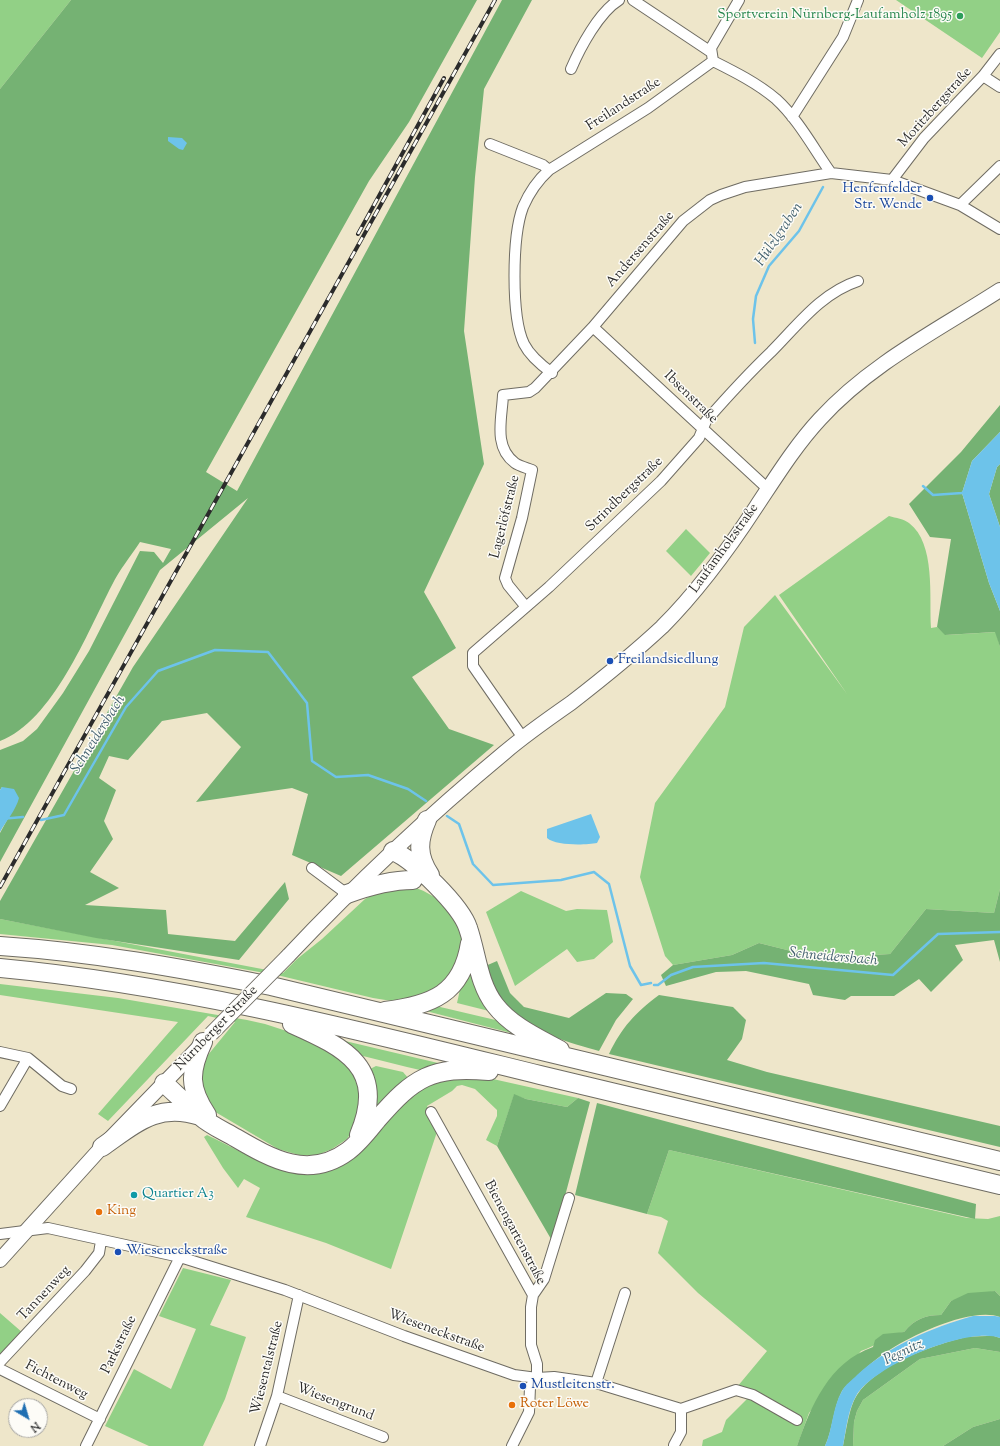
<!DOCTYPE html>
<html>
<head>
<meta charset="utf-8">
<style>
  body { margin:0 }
  #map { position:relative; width:1000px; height:1446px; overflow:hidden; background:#eee6ca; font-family:"Sorts Mill Goudy",serif }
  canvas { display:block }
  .north { position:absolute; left:8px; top:1398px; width:40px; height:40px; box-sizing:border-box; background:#fdfcf7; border:1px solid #a9a8a5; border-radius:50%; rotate:142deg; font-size:11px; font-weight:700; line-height:16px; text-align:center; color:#2b2b2b }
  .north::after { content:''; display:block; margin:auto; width:14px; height:18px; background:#1f6fb2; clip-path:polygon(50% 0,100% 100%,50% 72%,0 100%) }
</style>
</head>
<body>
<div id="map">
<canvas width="1000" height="1446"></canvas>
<div class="north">N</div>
</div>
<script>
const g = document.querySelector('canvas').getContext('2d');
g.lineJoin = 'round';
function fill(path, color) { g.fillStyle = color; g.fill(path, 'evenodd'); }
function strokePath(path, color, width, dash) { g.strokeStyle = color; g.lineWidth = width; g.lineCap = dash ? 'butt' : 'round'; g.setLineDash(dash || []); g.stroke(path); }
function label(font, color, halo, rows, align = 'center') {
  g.font = font + ' "Sorts Mill Goudy",serif'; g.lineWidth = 3; g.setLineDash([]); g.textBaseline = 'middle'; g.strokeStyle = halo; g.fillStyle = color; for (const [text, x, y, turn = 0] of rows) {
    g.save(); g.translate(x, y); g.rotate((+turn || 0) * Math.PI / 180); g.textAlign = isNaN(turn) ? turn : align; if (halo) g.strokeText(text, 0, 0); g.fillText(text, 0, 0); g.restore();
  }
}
fill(new Path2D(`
  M 0,0 L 71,0 L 0,89 Z
  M 896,0 L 1000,0 L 1000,32 L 982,58 Z
  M 889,516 C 896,518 904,519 909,523 C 936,543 929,598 931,628 L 937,627 L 946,635 L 996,632 L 1000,647 L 1000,889 L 994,913 L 926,909 L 890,954 L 830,958 L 791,951 L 759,943 L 732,955 L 673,965 L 665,956 L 640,877 L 655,803 L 725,707 L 744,627 L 775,595 L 847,694 L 779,595 Z
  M 686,529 L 710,553 L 691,576 L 666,551 Z
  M 413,887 C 440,895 469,922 463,954 C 461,963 449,978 444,987 L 398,1002 L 373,998 L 281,976 L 112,945 L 0,934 L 0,919 L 283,973 L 297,959 L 322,939 L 365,899 L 378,892 Z
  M 521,891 L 566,911 L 577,909 L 607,910 L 613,942 L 594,959 L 577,962 L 567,949 L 515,986 L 486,912 Z
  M 471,963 L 489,1011 L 457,1003 L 461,985 Z
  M 0,984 L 118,998 L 247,1020 L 265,1024 L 311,1039 L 353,1067 L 363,1095 L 354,1128 L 347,1139 L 332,1149 L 315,1156 L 299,1155 L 278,1149 L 212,1110 L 199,1090 L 203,1061 L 235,1022 L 208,1016 L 108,1121 L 98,1114 L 178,1022 L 0,995 Z
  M 436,1006 L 504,1022 L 523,1036 L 422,1010 Z
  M 345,1041 L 438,1063 L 439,1065 L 420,1070 L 407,1067 L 359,1055 L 345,1043 Z
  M 376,1066 L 403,1072 L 409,1079 L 374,1115 L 370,1069 Z
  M 475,1075 L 578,1098 L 567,1107 L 526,1099 L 514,1095 L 497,1146 L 486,1140 L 497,1116 L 497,1110 L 475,1089 L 462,1085 L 457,1086 L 452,1091 L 427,1106 L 438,1129 L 391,1269 L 326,1243 L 246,1217 L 260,1188 L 244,1179 L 238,1188 L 223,1168 L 204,1137 L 207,1135 C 277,1169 323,1203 382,1128 L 381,1126 L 420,1084 Z
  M 669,1150 L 967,1218 L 988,1219 L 1000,1216 L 1000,1296 L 995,1291 L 951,1301 L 941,1315 C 925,1315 915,1319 904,1332 C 888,1334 877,1346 861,1351 L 809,1413 L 797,1446 L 702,1446 L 703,1440 L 722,1432 L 726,1420 L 748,1398 L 802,1421 L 764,1397 L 737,1387 L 767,1351 L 698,1293 L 658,1253 L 668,1221 L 661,1217 L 647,1214 Z
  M 183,1268 L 231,1280 L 210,1325 L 246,1337 L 225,1399 L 203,1446 L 149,1446 L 105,1426 L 134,1369 L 171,1389 L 196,1329 L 159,1316 Z
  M 0,1313 L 23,1333 L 0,1357 Z
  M 975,1348 L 1000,1352 L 1000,1419 L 973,1427 L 943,1446 L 853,1446 L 854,1422 L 857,1411 L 863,1400 L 920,1359 Z`), '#92d086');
fill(new Path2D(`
  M 71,0 L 477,0 L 409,122 L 369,181 L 206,472 L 237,491 L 502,0 L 532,0 L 484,89 L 475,177 L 464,331 L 484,464 L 424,592 L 456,648 L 412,677 L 449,729 L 494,745 L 341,876 L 292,855 L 308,794 L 292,788 L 196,802 L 241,747 L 207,713 L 162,721 L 128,760 L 109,756 L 99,778 L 116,790 L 104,821 L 113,839 L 90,872 L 119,888 L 85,905 L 166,910 L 168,934 L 235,941 L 285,882 L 289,899 L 239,960 L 96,938 L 0,919 L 0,901 L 133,667 L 248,498 L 160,570 L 0,862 L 0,833 L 13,809 L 2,787 L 0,790 L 0,750 L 23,741 L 37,729 L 63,693 L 89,651 L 140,551 L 154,552 L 163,563 L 171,549 L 140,542 C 131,556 119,570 112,585 C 87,633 53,721 0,741 L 0,89 Z
  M 1000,405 L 1000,432 L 972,461 L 962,493 L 989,583 L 1000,611 L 1000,647 L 995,632 L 945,635 L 937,627 L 951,539 L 930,537 L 909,504 L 961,452 Z
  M 1000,464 L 1000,527 L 989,494 L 997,467 Z
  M 1000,889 L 1000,962 L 994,940 L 955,945 L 963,960 L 931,992 L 919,979 L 894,996 L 851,996 L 845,1000 L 813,995 L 809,984 L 746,971 L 716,972 L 666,986 L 661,975 L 673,965 L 732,955 L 759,943 L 791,951 L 830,958 L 890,954 L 926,909 L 994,913 Z
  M 497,961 L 510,993 L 524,1007 L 569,1018 L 606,993 L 626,994 L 633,999 L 616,1020 L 599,1051 C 573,1044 526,1030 506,1011 C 499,1005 488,977 483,967 Z
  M 659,995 L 733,1007 L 746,1020 L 742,1039 L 727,1060 L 767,1072 L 1000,1126 L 1000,1147 L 609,1054 C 622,1027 635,1013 659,995 Z
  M 514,1094 L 526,1099 L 567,1107 L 578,1098 L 590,1102 L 565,1196 L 551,1239 L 497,1146 Z
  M 597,1103 L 976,1204 L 975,1219 L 669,1150 L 647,1214 L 575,1195 Z
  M 995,1291 L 1000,1296 L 1000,1317 C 972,1307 915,1334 891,1349 C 878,1357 866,1367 855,1378 C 851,1382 845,1386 842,1391 C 833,1408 833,1429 825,1446 L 797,1446 C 811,1406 829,1362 873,1347 L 875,1340 L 883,1334 L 904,1332 C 915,1319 925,1315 941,1315 L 951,1301 L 968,1293 Z
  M 994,1336 L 1000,1338 L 1000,1352 L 975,1348 L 920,1359 L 863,1400 L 857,1411 L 854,1422 L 853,1446 L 843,1446 C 846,1432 849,1407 857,1395 C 876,1365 933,1345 966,1337 C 975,1336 985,1336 994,1336 Z
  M 1000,1419 L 1000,1446 L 943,1446 L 973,1427 Z`), '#75b273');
fill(new Path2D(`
  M 168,137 L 182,138 L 187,143 L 183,150 L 179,149 L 168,141 Z
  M 1000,432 L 1000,464 L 997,467 L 989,494 L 1000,527 L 1000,611 L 989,583 L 962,493 L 972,461 Z
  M 2,787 L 14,789 L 19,798 C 16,810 6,821 0,832 L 0,790 Z
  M 591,814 L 600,837 L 597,843 C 586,845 556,846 547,838 L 547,829 Z
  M 973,1316 L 995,1316 L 1000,1317 L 1000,1338 C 968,1326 873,1366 856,1396 C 848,1410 846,1430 843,1446 L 825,1446 C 833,1429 832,1408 842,1391 C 845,1385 852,1380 857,1375 C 890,1345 931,1328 973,1316 Z`), '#6dc3ea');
strokePath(new Path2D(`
  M 755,343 L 753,319 L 756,296 L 769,266 L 799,231 L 823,187
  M 923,486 L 933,495 L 962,493 L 965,491
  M 447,816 L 459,824 L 473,864 L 493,885 L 561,880 L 594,872 L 609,884 L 630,966 L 641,985 L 651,983
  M 0,819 L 23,817
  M 41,820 L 64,815 L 126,707 L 158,671 L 215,650 L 268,652 L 307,703 L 312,761 L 336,777 L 368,775 L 408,789 L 426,801
  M 654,985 L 658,985 L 671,975 L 693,967 L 764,963 L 893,975 L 938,934 L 1000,932`), '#6dc3ea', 2.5);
const minor = new Path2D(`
  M 633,0 L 711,52
  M 739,0 L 711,48 L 713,61 C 735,72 757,83 776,99 C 798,119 814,149 831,173
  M 571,69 C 580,48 599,12 619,0
  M 983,76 L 1000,87
  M 792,117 L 843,37 L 858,0
  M 490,144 L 543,165 L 549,170
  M 892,180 L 924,138 L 983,76 L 1000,54
  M 960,205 L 1000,166
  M 593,327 L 768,489
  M 552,373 C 541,365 530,356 524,344 C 511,317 512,236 523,207 C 529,193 538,180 549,170 L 648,108 L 713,61
  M 526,607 L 508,585 L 505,578 L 522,518 L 532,470 C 527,468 519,466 515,463 C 493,447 502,418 503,395 L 529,392 L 535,388 L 593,327 L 683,221 L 710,200 L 721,195 L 745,187 L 831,173 L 892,180 L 960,205 L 1000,229
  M 523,738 L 473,666 L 473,653 L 549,587 L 661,481 L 699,438 L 706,421 C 727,397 748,374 771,352 C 797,326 821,293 858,281
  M 312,868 L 347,894
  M 0,1052 L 28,1058 L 62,1086 L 71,1089
  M 0,1106 L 28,1058
  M 431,1112 L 533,1295
  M 0,1234 L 48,1228 L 180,1257 L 285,1290 L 404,1336 L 514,1375 L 537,1378 L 554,1377 L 596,1383 L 681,1409 L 736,1390 L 753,1395 L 797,1420
  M 0,1362 L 85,1271 L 99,1253 L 101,1241
  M 0,1369 L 100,1419
  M 537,1378 L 537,1364 L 531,1345 L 531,1307 L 533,1295 L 544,1279 L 569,1198
  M 596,1383 L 625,1293
  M 277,1396 L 383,1437
  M 674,1445 L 681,1432 L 681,1409
  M 86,1446 L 180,1257
  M 260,1446 L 277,1396 L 299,1295
  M 512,1446 L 529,1412 L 530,1387 L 537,1378`);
const secondary = new Path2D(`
  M 288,956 C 356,884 428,816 504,753 C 525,735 548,719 571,703 C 602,679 633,654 662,627 C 698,591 728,550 756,507 C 776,477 795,446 820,419 C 870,364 938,330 1000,290
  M 0,1260 L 102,1147 L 200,1046`);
const motorway = new Path2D(`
  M 427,820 C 418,840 417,856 430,875
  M 393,851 C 414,860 461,906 468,928 C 477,954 478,983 495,1005 C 511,1026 538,1038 560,1050
  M 347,894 C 369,886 390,880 413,880
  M 0,946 C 91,952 181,968 271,986 L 1000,1161
  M 0,968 C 183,985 361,1031 540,1075 C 693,1112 847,1148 1000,1185
  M 385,1011 C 432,1005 462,994 470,943
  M 292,1024 C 346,1048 387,1068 359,1135
  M 203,1042 C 189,1072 189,1088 207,1115
  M 164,1083 C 176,1094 187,1105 200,1116 C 210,1125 224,1131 236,1138 C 272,1159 309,1180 348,1151 C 359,1143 368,1131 377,1120 C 414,1077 432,1066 489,1071
  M 102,1147 C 135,1124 157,1102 200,1116`);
strokePath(minor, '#6f6c63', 12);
strokePath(secondary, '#6f6c63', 16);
strokePath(motorway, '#6f6c63', 20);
strokePath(minor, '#fff', 10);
strokePath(secondary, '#fff', 14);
strokePath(motorway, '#fff', 18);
const rail = new Path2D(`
  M 358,234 L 444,78
  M 0,887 L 495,0`);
strokePath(rail, '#2b2b2b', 4);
strokePath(rail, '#fdfcf7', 2.5, [8]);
const secondaryBridge = new Path2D(`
  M 211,1034 L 288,956`);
strokePath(secondaryBridge, '#6f6c63', 16, []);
strokePath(secondaryBridge, '#fff', 14);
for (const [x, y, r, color] of [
  [960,16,4,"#2e9e5b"],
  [930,198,4,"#1a4fb4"],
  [610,661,4,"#1a4fb4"],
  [134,1195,4,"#0f9aa8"],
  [99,1212,4,"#e8710a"],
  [118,1252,4,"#1a4fb4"],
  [523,1386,4,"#1a4fb4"],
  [512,1405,4,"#e8710a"]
]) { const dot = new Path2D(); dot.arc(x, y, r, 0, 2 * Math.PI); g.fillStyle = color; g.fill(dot); strokePath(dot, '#fdfcf7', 1.5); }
label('14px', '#27864d', '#fdfcf7', [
  ["Sportverein Nürnberg-Laufamholz 1895",952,16]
], 'right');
label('14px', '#2b2b2b', '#fdfcf7', [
  ["Freilandstraße",624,105,-33],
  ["Moritzbergstraße",936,108,-48],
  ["Andersenstraße",641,250,-49],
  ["Ibsenstraße",690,398,44],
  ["Strindbergstraße",625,495,-44],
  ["Lagerlöfstraße",506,517,-76],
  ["Laufamholzstraße",725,549,-54],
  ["Nürnberger Straße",217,1029,-46],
  ["Bienengartenstraße",514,1233,62],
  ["Tannenweg",45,1294,-47],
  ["Wieseneckstraße",436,1332,20],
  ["Parkstraße",120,1345,-64],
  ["Wiesentalstraße",268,1368,-76],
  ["Fichtenweg",56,1381,27],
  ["Wiesengrund",335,1403,21]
]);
label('14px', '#164399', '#fdfcf7', [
  ["Henfenfelder",922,190,"right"],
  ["Str. Wende",922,206,"right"],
  ["Freilandsiedlung",618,661],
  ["Wieseneckstraße",126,1252],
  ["Mustleitenstr.",531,1386]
], 'left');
label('14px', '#0d838f', '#fdfcf7', [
  ["Quartier A3",142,1195]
], 'left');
label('14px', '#c56008', '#fdfcf7', [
  ["King",107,1212],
  ["Roter Löwe",520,1405]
], 'left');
label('italic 15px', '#42606e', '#fdfcf7', [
  ["Hülzlgraben",780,235,-56],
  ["Schneidersbach",99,735,-58],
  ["Schneidersbach",833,958,5],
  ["Pegnitz",904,1353,-26]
]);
</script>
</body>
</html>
